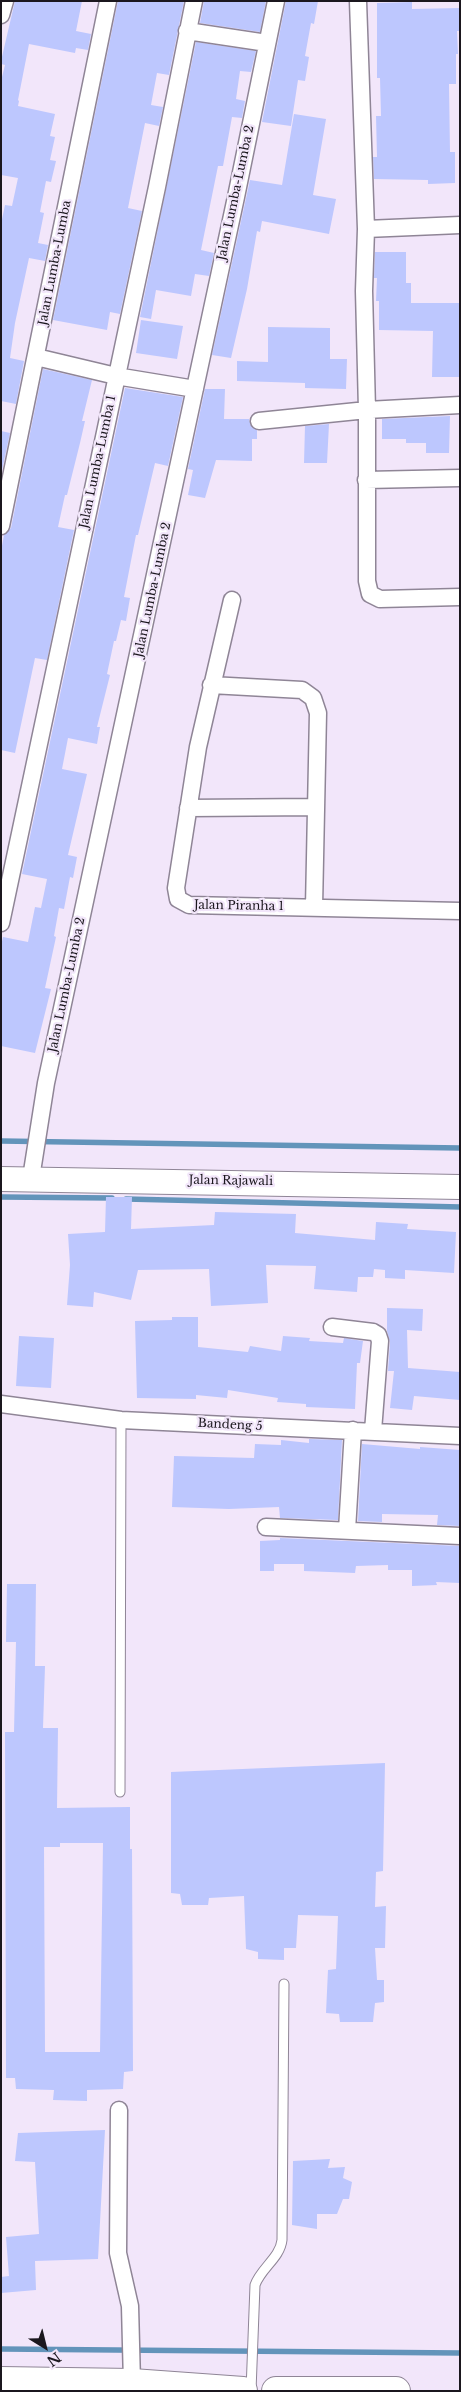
<!DOCTYPE html>
<html>
<head>
<meta charset="utf-8">
<style>
  body { margin:0 }
  #map { position:relative; width:461px; height:2392px; overflow:hidden; background:#f2e6fa; font-family:"Libre Baskerville",serif }
  canvas { display:block }
  .frame { position:absolute; inset:0; border:2px solid #1b171e; pointer-events:none }
  .north { position:absolute; left:20px; top:2322px; width:50px; height:50px; -webkit-text-stroke:4px #f2e6fa; paint-order:stroke; rotate:144deg; font-size:14px; font-weight:700; line-height:20px; text-align:center; color:#1b171e }
  .north::after { content:''; display:block; margin:auto; width:18px; height:22px; background:#1b171e; clip-path:polygon(50% 0,100% 100%,50% 72%,0 100%) }
</style>
</head>
<body>
<div id="map">
<canvas width="461" height="2392"></canvas>
<div class="frame"></div>
<div class="north">N</div>
</div>
<script>
const g = document.querySelector('canvas').getContext('2d');
g.lineJoin = 'round';
function strokePath(path, color, width, dash) { g.strokeStyle = color; g.lineWidth = width; g.lineCap = dash ? 'butt' : 'round'; g.setLineDash(dash || []); g.stroke(path); }
function fill(path, color) { g.fillStyle = color; g.fill(path, 'evenodd'); }
function label(font, color, halo, rows, align = 'center') {
  g.font = font + ' "Libre Baskerville",serif'; g.lineWidth = 4.5; g.setLineDash([]); g.textBaseline = 'middle'; g.strokeStyle = halo; g.fillStyle = color; for (const [text, x, y, turn = 0] of rows) {
    g.save(); g.translate(x, y); g.rotate((+turn || 0) * Math.PI / 180); g.textAlign = isNaN(turn) ? turn : align; if (halo) g.strokeText(text, 0, 0); g.fillText(text, 0, 0); g.restore();
  }
}
strokePath(new Path2D(`
  M 1,1141 L 460,1148
  M 1,1197 L 112,1198
  M 126,1199 L 460,1207
  M 1,2349 L 460,2353`), '#6394ba', 5.5);
fill(new Path2D(`
  M 15,1 L 82,1 L 76,31 L 91,34 L 88,50 L 76,48 L 75,53 L 29,44 L 18,100 L 19,101 L 18,106 L 55,114 L 50,136 L 55,137 L 50,160 L 56,161 L 51,182 L 46,181 L 40,212 L 44,213 L 38,243 L 48,245 L 45,261 L 29,258 L 15,323 L 10,358 L 24,361 L 16,404 L 1,401 L 1,224 L 5,205 L 12,206 L 18,178 L 1,175 L 1,81 L 5,65 L 1,64 L 1,61 Z
  M 118,1 L 184,1 L 169,75 L 157,73 L 151,105 L 163,107 L 159,126 L 145,123 L 128,208 L 142,211 L 120,314 L 110,312 L 107,330 L 53,320 Z
  M 204,1 L 266,1 L 260,32 L 200,23 Z
  M 286,1 L 318,1 L 314,24 L 311,23 L 305,56 L 309,57 L 305,81 L 298,80 L 291,126 L 262,122 Z
  M 412,2 L 412,9 L 460,8 L 460,31 L 457,31 L 458,54 L 456,54 L 456,84 L 449,84 L 450,152 L 455,152 L 455,183 L 428,184 L 428,180 L 374,179 L 373,157 L 377,157 L 376,116 L 381,116 L 380,78 L 377,78 L 377,3 Z
  M 196,42 L 256,51 L 251,72 L 240,71 L 236,99 L 245,101 L 242,118 L 232,117 L 223,166 L 218,166 L 201,250 L 214,253 L 209,276 L 195,274 L 191,296 L 156,290 L 151,319 L 140,317 Z
  M 294,114 L 326,119 L 313,195 L 336,199 L 329,234 L 262,221 L 260,232 L 257,231 L 247,289 L 231,358 L 212,355 L 250,180 L 282,185 Z
  M 375,252 L 406,252 L 406,283 L 411,283 L 411,303 L 460,303 L 460,377 L 432,377 L 433,331 L 379,330 L 379,301 L 376,301 L 377,278 L 374,278 Z
  M 141,320 L 183,326 L 177,359 L 136,353 Z
  M 268,327 L 330,328 L 330,359 L 347,359 L 346,389 L 305,388 L 305,383 L 237,381 L 237,361 L 268,362 Z
  M 43,369 L 92,380 L 82,421 L 85,421 L 80,443 L 67,495 L 65,495 L 58,527 L 74,530 L 47,660 L 35,658 L 15,753 L 1,750 L 1,551 L 4,535 L 11,528 Z
  M 125,388 L 183,397 L 168,466 L 155,463 L 138,535 L 136,535 L 124,597 L 130,598 L 126,621 L 121,620 L 116,641 L 114,641 L 107,674 L 110,675 L 97,727 L 100,727 L 97,744 L 68,738 L 62,769 L 87,774 L 68,855 L 77,857 L 73,878 L 70,877 L 64,909 L 59,908 L 54,936 L 56,937 L 45,988 L 51,989 L 35,1053 L 1,1046 L 1,946 L 3,937 L 28,942 L 35,907 L 41,908 L 47,879 L 22,874 Z
  M 205,389 L 225,389 L 224,419 L 249,419 L 251,426 L 257,430 L 257,439 L 252,439 L 252,461 L 216,460 L 205,498 L 188,495 L 193,470 L 188,469 Z
  M 450,416 L 449,453 L 426,453 L 426,443 L 406,443 L 406,439 L 382,439 L 382,419 Z
  M 329,424 L 327,463 L 304,463 L 305,426 Z
  M 1,431 L 10,433 L 1,475 Z
  M 106,1197 L 132,1197 L 131,1229 L 214,1225 L 215,1212 L 296,1214 L 295,1233 L 375,1240 L 376,1222 L 408,1224 L 407,1229 L 456,1232 L 454,1273 L 405,1270 L 405,1279 L 385,1278 L 385,1270 L 374,1269 L 373,1277 L 358,1277 L 357,1292 L 314,1289 L 316,1266 L 266,1265 L 268,1303 L 211,1306 L 209,1269 L 138,1270 L 131,1300 L 94,1292 L 93,1307 L 67,1305 L 70,1265 L 68,1234 L 105,1232 Z
  M 387,1308 L 423,1309 L 422,1331 L 407,1330 L 408,1368 L 460,1372 L 460,1400 L 414,1396 L 412,1410 L 390,1408 L 394,1371 L 388,1371 L 390,1342 L 387,1331 Z
  M 172,1317 L 198,1317 L 198,1347 L 248,1352 L 250,1346 L 281,1351 L 283,1336 L 310,1338 L 309,1341 L 343,1343 L 344,1338 L 363,1341 L 360,1363 L 357,1363 L 355,1409 L 306,1407 L 306,1404 L 277,1402 L 278,1398 L 228,1390 L 227,1398 L 196,1395 L 196,1399 L 137,1398 L 135,1321 L 172,1320 Z
  M 19,1336 L 54,1338 L 51,1388 L 16,1386 Z
  M 309,1439 L 342,1440 L 338,1520 L 280,1518 L 279,1507 L 229,1509 L 172,1507 L 174,1456 L 254,1458 L 255,1444 L 281,1445 L 281,1440 L 309,1443 Z
  M 362,1444 L 420,1449 L 420,1447 L 460,1450 L 460,1526 L 437,1525 L 438,1515 L 382,1514 L 382,1522 L 358,1521 Z
  M 280,1538 L 460,1546 L 460,1583 L 436,1582 L 437,1585 L 412,1586 L 412,1570 L 388,1570 L 388,1565 L 356,1566 L 355,1573 L 304,1571 L 304,1564 L 274,1564 L 274,1571 L 260,1571 L 260,1541 L 280,1540 Z
  M 7,1584 L 36,1584 L 35,1666 L 45,1666 L 43,1728 L 58,1728 L 57,1808 L 130,1807 L 130,1849 L 132,1849 L 133,2071 L 124,2072 L 123,2089 L 87,2090 L 87,2101 L 53,2100 L 54,2090 L 16,2089 L 15,2078 L 6,2078 L 5,1732 L 14,1732 L 16,1642 L 6,1642 ZM 60,1843 L 103,1843 L 100,2052 L 45,2052 L 44,1847 L 60,1847 Z
  M 385,1763 L 383,1871 L 376,1872 L 375,1907 L 386,1906 L 385,1948 L 375,1948 L 377,1980 L 384,1980 L 384,2002 L 375,2003 L 373,2022 L 340,2022 L 339,2014 L 326,2013 L 328,1970 L 336,1969 L 338,1916 L 298,1915 L 296,1948 L 284,1948 L 284,1960 L 258,1959 L 258,1952 L 246,1949 L 244,1896 L 209,1898 L 208,1905 L 182,1905 L 180,1894 L 171,1893 L 171,1772 Z
  M 105,2130 L 98,2259 L 35,2261 L 36,2290 L 1,2293 L 1,2277 L 9,2276 L 6,2237 L 39,2234 L 35,2162 L 15,2161 L 18,2133 Z
  M 330,2159 L 328,2168 L 345,2167 L 343,2178 L 352,2182 L 349,2199 L 343,2199 L 337,2214 L 317,2214 L 317,2229 L 292,2225 L 293,2161 Z`), '#bdc7fe');
const lane = new Path2D(`
  M 120,1792 L 121,1420
  M 251,2391 L 255,2285 C 261,2268 280,2258 282,2240 L 284,1984`);
const street = new Path2D(`
  M 358,1 L 366,229
  M 1,15 L 5,1
  M 187,31 L 267,43
  M 460,225 L 366,229 L 364,291 L 367,410 L 367,581 L 370,594 L 380,599 L 460,597
  M 36,357 L 116,376 L 195,389
  M 259,421 L 367,410 L 460,405
  M 366,480 L 460,478
  M 1,526 L 108,1
  M 232,600 L 198,747 L 176,888 L 178,899 L 189,905 L 460,911
  M 211,685 L 302,690 L 313,698 L 318,713 L 314,907
  M 188,808 L 316,807
  M 1,923 L 157,187 L 194,1
  M 31,1178 L 46,1083 L 236,197 L 276,1
  M 332,1327 L 373,1332 L 378,1335 L 380,1341 L 373,1431
  M 1,1404 L 121,1420 L 460,1436
  M 266,1527 L 460,1536
  M 347,1530 L 353,1430
  M 119,2110 L 118,2253 L 130,2306 L 132,2383`);
const secondary = new Path2D(`
  M 1,1179 L 460,1187`);
const highway = new Path2D(`
  M 1,2381 L 132,2383 L 243,2391
  M 276,2391 L 396,2391`);
strokePath(lane, '#8f8596', 11);
strokePath(street, '#8f8596', 19);
strokePath(secondary, '#8f8596', 26);
strokePath(highway, '#8f8596', 30);
strokePath(lane, '#fff', 9);
strokePath(street, '#fff', 16);
strokePath(secondary, '#fff', 24);
strokePath(highway, '#fff', 28);
label('12px', '#1b171e', '#f2e6fa', [
  ["Jalan Lumba-Lumba 2",236,193,-78],
  ["Jalan Lumba-Lumba",55,263,-79],
  ["Jalan Lumba-Lumba 1",98,462,-78],
  ["Jalan Lumba-Lumba 2",153,590,-78],
  ["Jalan Piranha 1",239,906,1],
  ["Jalan Lumba-Lumba 2",67,985,-78],
  ["Jalan Rajawali",231,1181,1],
  ["Bandeng 5",230,1425,3]
]);
</script>
</body>
</html>
